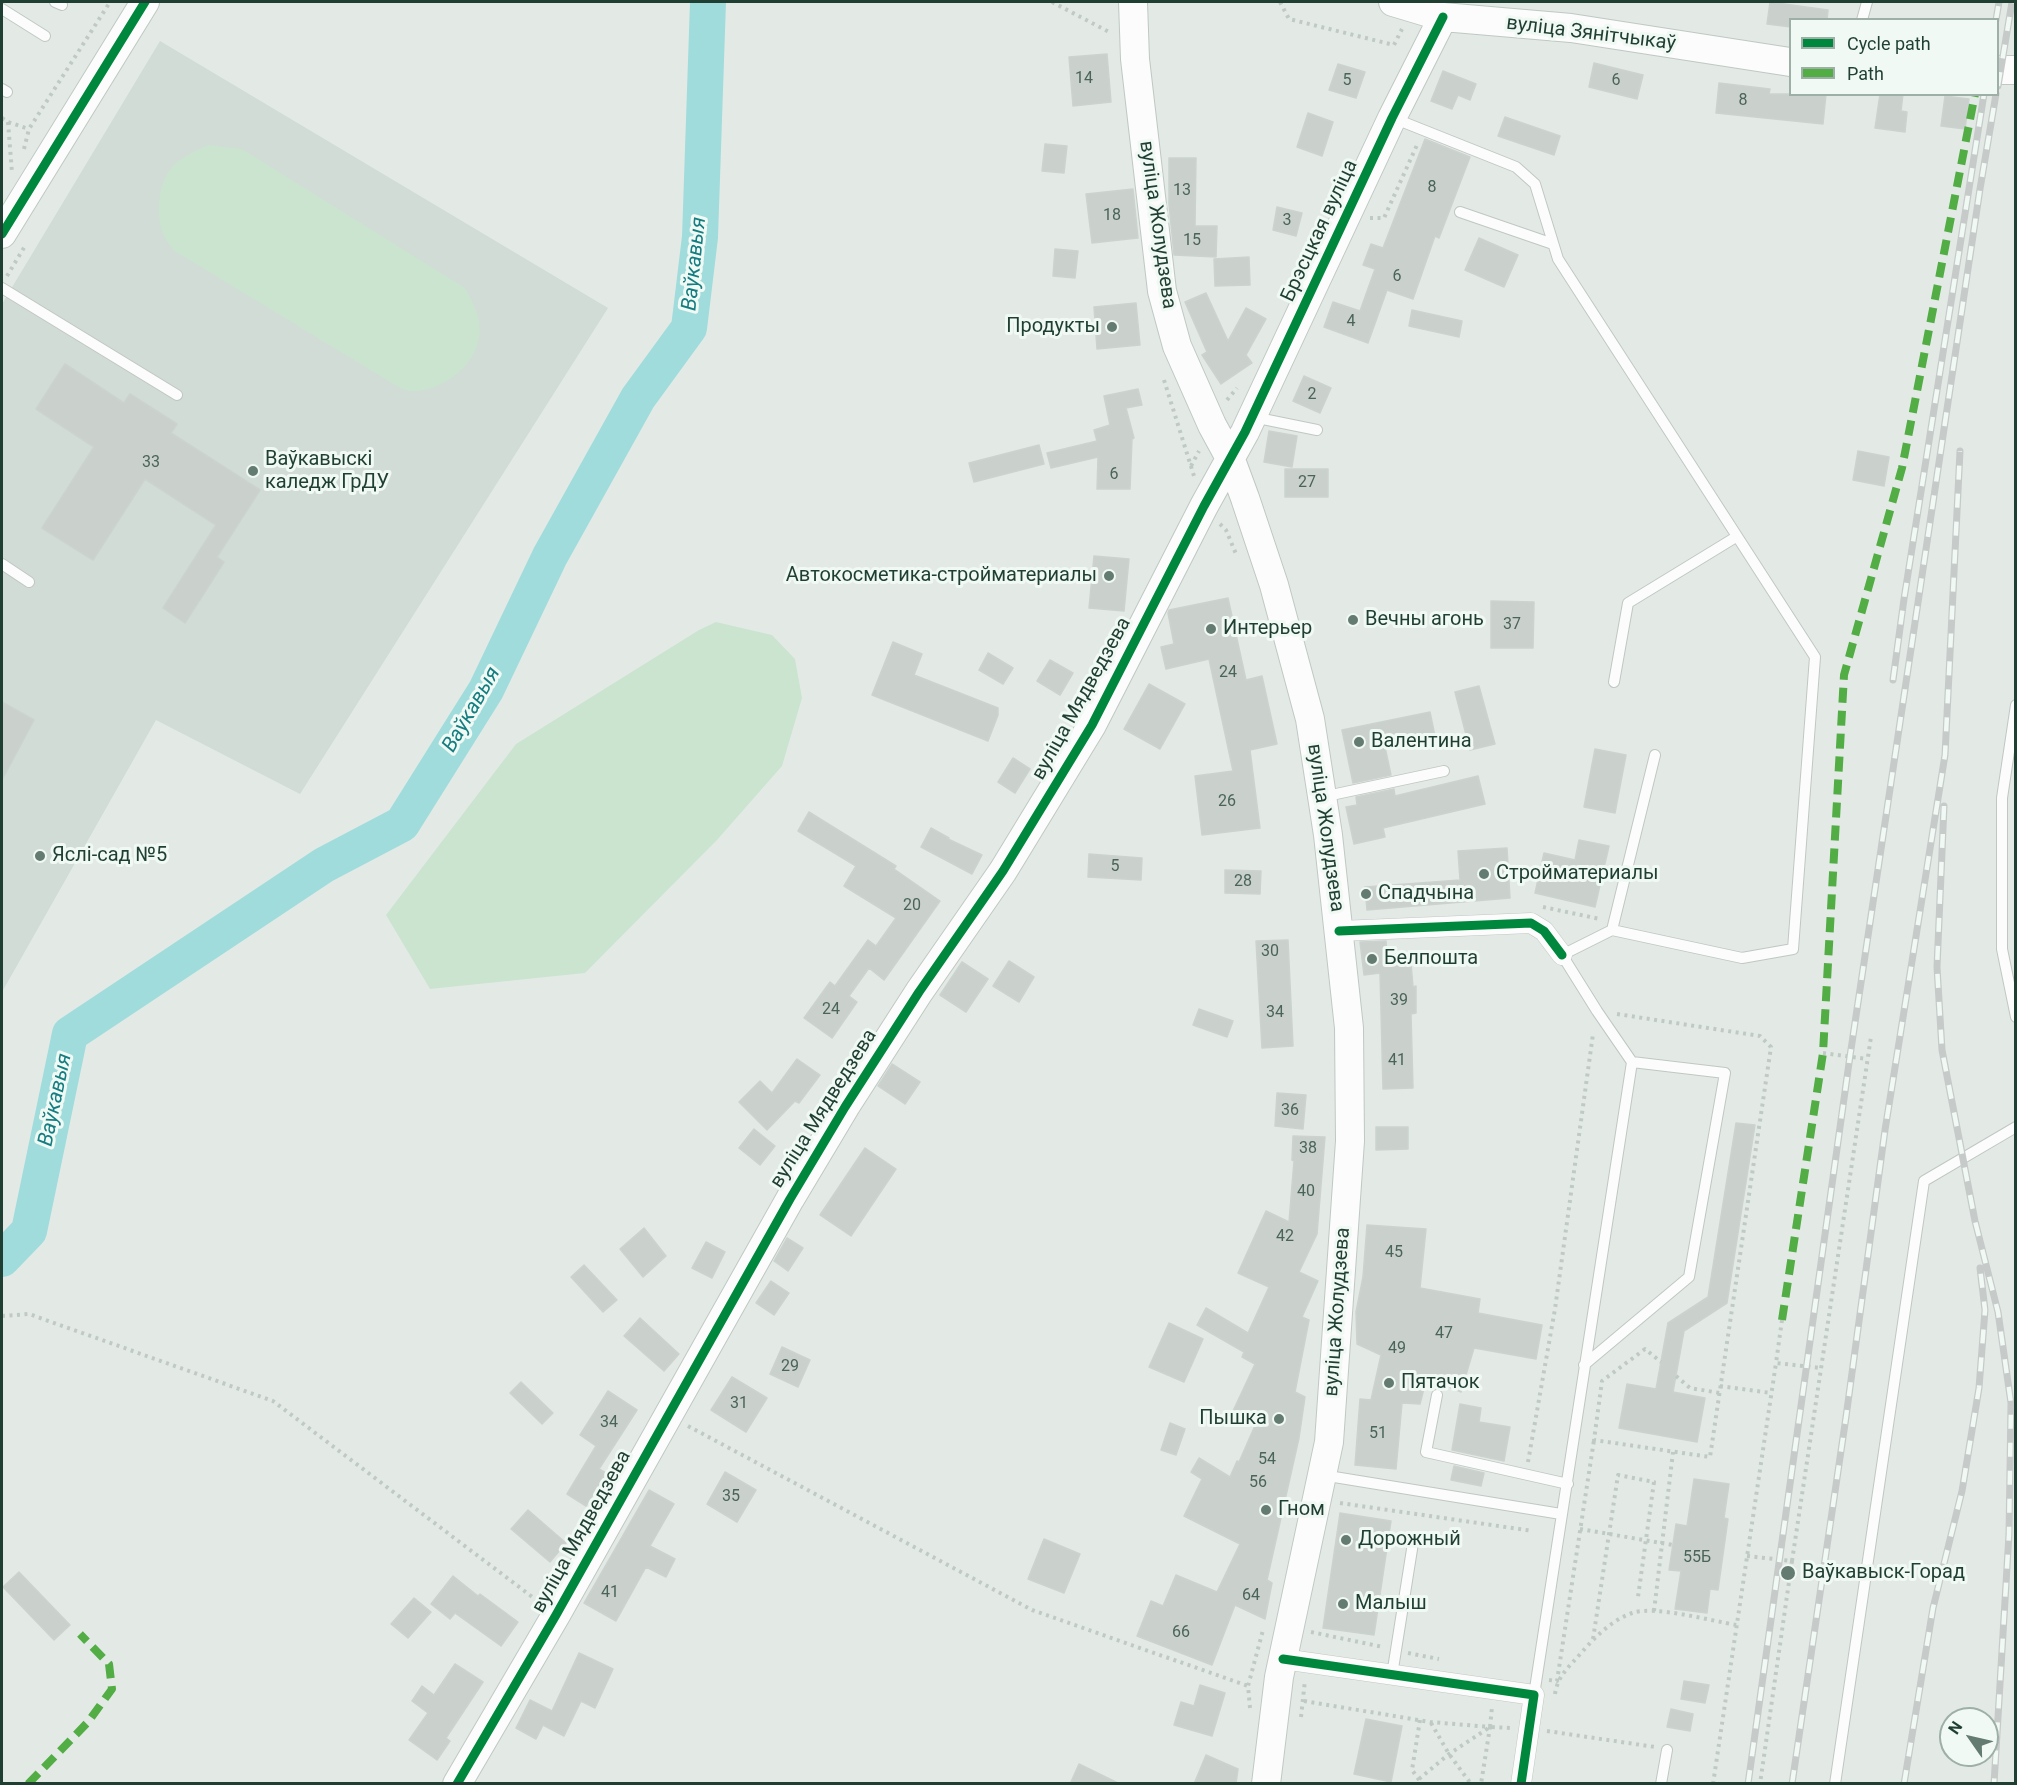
<!DOCTYPE html>
<html>
<head>
<meta charset="utf-8">
<style>
  body { margin:0 }
  #map { position:relative; width:2017px; height:1785px; overflow:hidden; background:#e3eae6; font-family:Roboto,sans-serif }
  canvas { display:block }
  .frame { position:absolute; inset:0; border:3px solid #1f3f32; pointer-events:none }
  .legend { position:absolute; left:1789px; top:18px; width:210px; height:78px; box-sizing:border-box; background:#f1f9f4; border:2px solid #9dafa6; margin:0; padding:8px 10px; list-style:none; font-size:18px; color:#1f3f32 }
  .legend li { display:flex; align-items:center; gap:12px; height:30px }
  .legend b { width:30px; border:2px solid #9dafa6 }
  .north { position:absolute; left:1939px; top:1707px; width:60px; height:60px; box-sizing:border-box; background:#f1f9f4; border:2px solid #9dafa6; border-radius:50%; rotate:304deg; font-size:16px; font-weight:700; line-height:24px; text-align:center; color:#1f3f32 }
  .north::after { content:''; display:block; margin:auto; width:21px; height:27px; background:#647b71; clip-path:polygon(50% 0,100% 100%,50% 72%,0 100%) }
</style>
</head>
<body>
<div id="map">
<canvas width="2017" height="1785"></canvas>
<div class="frame"></div>
<ul class="legend">
<li><b style="height:8px;background:#00873e"></b>Cycle path</li>
<li><b style="height:8px;background:#52ad45"></b>Path</li>
</ul>
<div class="north">N</div>
</div>
<script>
const g = document.querySelector('canvas').getContext('2d');
g.lineJoin = 'round';
function fill(path, color) { g.fillStyle = color; g.fill(path, 'evenodd'); }
function strokePath(path, color, width, dash) { g.strokeStyle = color; g.lineWidth = width; g.lineCap = dash ? 'butt' : 'round'; g.setLineDash(dash || []); g.stroke(path); }
function label(font, color, halo, rows, align = 'center') {
  g.font = font + ' Roboto,sans-serif'; g.lineWidth = 6; g.setLineDash([]); g.textBaseline = 'middle'; g.strokeStyle = halo; g.fillStyle = color; for (const [text, x, y, turn = 0] of rows) {
    g.save(); g.translate(x, y); g.rotate((+turn || 0) * Math.PI / 180); g.textAlign = isNaN(turn) ? turn : align; if (halo) g.strokeText(text, 0, 0); g.fillText(text, 0, 0); g.restore();
  }
}
fill(new Path2D(`
  M 160,41 L 608,308 L 300,794 L 156,720 L 2,992 L 2,304 Z`), '#d0dcd5');
fill(new Path2D(`
  M 208,145 L 242,149 L 465,288 C 471,299 477,309 479,322 C 485,358 450,387 418,391 C 412,392 406,390 400,388 L 173,250 C 170,245 165,239 163,234 C 155,213 158,178 176,163 C 185,156 197,150 208,145 Z
  M 716,622 L 772,635 L 795,659 L 802,698 L 782,766 L 717,840 L 585,973 L 430,989 L 386,915 L 516,744 L 699,630 Z`), '#cbe4cf');
strokePath(new Path2D(`
  M 2,1259 L 29,1231 L 70,1034 L 324,865 L 402,824 L 486,690 L 550,556 L 638,398 L 689,328 L 700,237 L 708,2`), '#a0dcdc', 36);
const building = new Path2D(`
  M 1770,2 L 1828,10 L 1827,20 L 1791,20 L 1791,27 L 1767,24 Z
  M 1107,54 L 1111,102 L 1073,106 L 1069,57 Z
  M 1594,63 L 1643,75 L 1637,99 L 1589,87 Z
  M 1338,64 L 1365,72 L 1356,98 L 1329,90 Z
  M 1443,71 L 1476,84 L 1470,100 L 1458,95 L 1452,109 L 1431,101 Z
  M 1719,83 L 1770,89 L 1769,94 L 1826,94 L 1823,124 L 1716,113 Z
  M 1880,94 L 1903,94 L 1901,111 L 1907,112 L 1905,132 L 1875,128 Z
  M 1945,96 L 1969,99 L 1965,129 L 1941,126 Z
  M 1308,113 L 1333,122 L 1322,156 L 1297,147 Z
  M 1505,117 L 1560,136 L 1554,155 L 1498,136 Z
  M 1425,139 L 1470,157 L 1439,238 L 1435,236 L 1413,299 L 1387,290 L 1368,343 L 1324,327 L 1333,302 L 1360,311 L 1375,269 L 1363,265 L 1371,244 L 1383,248 Z
  M 1045,144 L 1067,146 L 1064,173 L 1042,171 Z
  M 1169,158 L 1196,158 L 1195,226 L 1217,226 L 1216,257 L 1174,255 L 1169,204 Z
  M 1133,189 L 1138,238 L 1092,243 L 1086,194 Z
  M 1277,207 L 1302,213 L 1296,236 L 1273,230 Z
  M 1479,238 L 1518,255 L 1504,287 L 1465,270 Z
  M 1055,249 L 1078,251 L 1075,278 L 1053,276 Z
  M 1249,257 L 1250,285 L 1215,286 L 1214,259 Z
  M 1206,293 L 1228,341 L 1246,308 L 1266,319 L 1246,355 L 1252,363 L 1221,384 L 1202,355 L 1207,352 L 1185,302 Z
  M 1136,303 L 1140,345 L 1097,349 L 1094,307 Z
  M 1412,310 L 1462,321 L 1459,337 L 1409,326 Z
  M 65,364 L 124,403 L 130,394 L 177,424 L 171,433 L 260,490 L 217,557 L 224,562 L 185,623 L 163,608 L 216,525 L 145,479 L 93,560 L 42,528 L 94,447 L 36,409 Z
  M 1304,376 L 1331,388 L 1320,413 L 1293,401 Z
  M 1138,389 L 1142,405 L 1126,408 L 1134,438 L 1132,439 L 1130,489 L 1097,489 L 1098,457 L 1051,468 L 1047,453 L 1097,441 L 1094,430 L 1110,425 L 1104,396 Z
  M 1269,431 L 1297,436 L 1292,467 L 1264,462 Z
  M 1039,445 L 1044,464 L 974,482 L 969,463 Z
  M 1858,451 L 1889,457 L 1884,486 L 1853,480 Z
  M 1285,469 L 1328,469 L 1328,497 L 1285,497 Z
  M 1094,556 L 1129,559 L 1124,611 L 1089,608 Z
  M 1228,598 L 1246,680 L 1262,676 L 1277,744 L 1250,750 L 1260,828 L 1202,835 L 1195,776 L 1233,771 L 1209,659 L 1166,669 L 1161,647 L 1174,644 L 1168,613 L 1169,610 Z
  M 1491,601 L 1534,602 L 1533,648 L 1491,648 Z
  M 893,642 L 922,654 L 914,675 L 998,708 L 998,715 L 988,741 L 872,695 Z
  M 988,653 L 1013,668 L 1003,684 L 979,670 Z
  M 1050,660 L 1073,673 L 1060,695 L 1037,681 Z
  M 1149,684 L 1185,704 L 1160,749 L 1124,729 Z
  M 1479,686 L 1495,744 L 1470,750 L 1455,692 Z
  M 2,702 L 34,720 L 2,780 Z
  M 1430,712 L 1435,736 L 1385,747 L 1391,775 L 1353,783 L 1342,730 Z
  M 1595,749 L 1626,755 L 1615,813 L 1584,807 Z
  M 1013,758 L 1030,769 L 1015,793 L 998,782 Z
  M 1478,776 L 1485,804 L 1383,828 L 1385,837 L 1354,844 L 1346,807 L 1357,805 L 1356,797 L 1394,789 L 1395,796 Z
  M 809,812 L 896,866 L 894,869 L 940,901 L 884,980 L 869,968 L 849,996 L 857,1002 L 832,1038 L 804,1018 L 830,982 L 835,986 L 868,940 L 876,946 L 896,918 L 844,886 L 856,866 L 798,831 Z
  M 931,828 L 949,838 L 948,839 L 982,855 L 972,874 L 921,847 Z
  M 1579,840 L 1609,846 L 1595,907 L 1535,893 L 1544,853 L 1575,860 Z
  M 1507,848 L 1510,898 L 1367,910 L 1365,887 L 1460,880 L 1458,851 Z
  M 1089,854 L 1142,858 L 1141,880 L 1088,877 Z
  M 1225,870 L 1261,871 L 1260,894 L 1225,893 Z
  M 1288,940 L 1293,1046 L 1262,1048 L 1256,941 Z
  M 1386,941 L 1387,954 L 1410,952 L 1413,987 L 1416,986 L 1416,1013 L 1411,1014 L 1413,1088 L 1383,1089 L 1380,973 L 1364,975 L 1360,942 Z
  M 1009,961 L 1034,977 L 1019,1002 L 993,986 Z
  M 962,962 L 988,979 L 966,1012 L 940,995 Z
  M 1199,1009 L 1233,1021 L 1227,1037 L 1193,1025 Z
  M 797,1059 L 820,1075 L 799,1103 L 795,1101 L 767,1130 L 739,1102 L 760,1081 L 772,1093 Z
  M 892,1064 L 920,1082 L 905,1104 L 878,1086 Z
  M 1277,1093 L 1306,1095 L 1303,1129 L 1275,1126 Z
  M 1736,1123 L 1755,1125 L 1727,1303 L 1684,1331 L 1673,1392 L 1705,1398 L 1697,1442 L 1619,1428 L 1627,1384 L 1656,1389 L 1668,1323 L 1708,1297 Z
  M 1376,1127 L 1408,1127 L 1408,1149 L 1376,1150 Z
  M 754,1129 L 775,1146 L 760,1165 L 739,1148 Z
  M 1293,1136 L 1325,1137 L 1317,1234 L 1299,1272 L 1318,1281 L 1302,1317 L 1309,1320 L 1295,1392 L 1305,1397 L 1299,1438 L 1267,1580 L 1272,1583 L 1265,1619 L 1235,1605 L 1212,1665 L 1137,1636 L 1151,1601 L 1163,1606 L 1176,1575 L 1217,1592 L 1240,1544 L 1184,1516 L 1202,1479 L 1191,1472 L 1199,1458 L 1230,1477 L 1237,1461 L 1239,1462 L 1257,1421 L 1233,1411 L 1255,1364 L 1242,1357 L 1244,1352 L 1197,1325 L 1206,1308 L 1248,1333 L 1269,1287 L 1238,1273 L 1266,1211 L 1289,1222 L 1294,1161 L 1292,1160 Z
  M 865,1148 L 896,1169 L 851,1236 L 820,1215 Z
  M 1367,1225 L 1426,1229 L 1420,1288 L 1480,1299 L 1478,1313 L 1542,1325 L 1536,1359 L 1474,1348 L 1461,1392 L 1427,1377 L 1420,1404 L 1402,1403 L 1396,1469 L 1355,1465 L 1360,1399 L 1371,1400 L 1381,1355 L 1357,1344 L 1356,1312 L 1363,1277 Z
  M 644,1228 L 666,1256 L 643,1277 L 620,1249 Z
  M 787,1238 L 803,1248 L 788,1271 L 774,1261 Z
  M 706,1242 L 725,1252 L 712,1278 L 692,1268 Z
  M 584,1265 L 617,1300 L 603,1312 L 571,1277 Z
  M 771,1281 L 789,1293 L 774,1315 L 756,1303 Z
  M 640,1318 L 679,1354 L 664,1371 L 624,1336 Z
  M 1169,1323 L 1203,1339 L 1184,1382 L 1149,1367 Z
  M 782,1347 L 810,1360 L 798,1387 L 770,1374 Z
  M 732,1377 L 767,1398 L 746,1432 L 711,1410 Z
  M 521,1382 L 553,1413 L 542,1424 L 510,1393 Z
  M 608,1391 L 637,1410 L 599,1469 L 606,1473 L 586,1506 L 567,1494 L 596,1446 L 580,1435 Z
  M 1460,1404 L 1481,1408 L 1479,1422 L 1510,1427 L 1504,1461 L 1452,1450 Z
  M 1170,1423 L 1185,1429 L 1176,1455 L 1161,1450 Z
  M 1454,1466 L 1484,1473 L 1481,1486 L 1451,1480 Z
  M 725,1472 L 756,1490 L 737,1522 L 707,1504 Z
  M 1694,1479 L 1729,1484 L 1724,1518 L 1728,1519 L 1718,1590 L 1710,1589 L 1707,1613 L 1675,1609 L 1681,1571 L 1669,1570 L 1676,1524 L 1687,1526 Z
  M 649,1490 L 674,1504 L 650,1546 L 675,1559 L 666,1577 L 646,1567 L 616,1621 L 584,1603 Z
  M 528,1510 L 566,1543 L 550,1562 L 511,1529 Z
  M 1340,1513 L 1391,1521 L 1374,1635 L 1323,1628 Z
  M 1044,1539 L 1080,1554 L 1064,1593 L 1028,1579 Z
  M 19,1572 L 70,1625 L 54,1640 L 3,1587 Z
  M 453,1576 L 478,1596 L 480,1594 L 518,1622 L 501,1646 L 455,1613 L 450,1619 L 431,1604 Z
  M 414,1598 L 431,1612 L 408,1638 L 391,1624 Z
  M 579,1653 L 613,1669 L 595,1708 L 581,1701 L 564,1736 L 543,1725 L 536,1739 L 516,1728 L 530,1700 L 552,1711 Z
  M 455,1664 L 483,1682 L 446,1738 L 450,1741 L 437,1760 L 409,1740 L 428,1713 L 412,1701 L 422,1686 L 434,1695 Z
  M 1684,1681 L 1709,1685 L 1705,1703 L 1681,1699 Z
  M 1200,1685 L 1225,1693 L 1212,1736 L 1174,1725 L 1181,1702 L 1194,1706 Z
  M 1671,1709 L 1693,1714 L 1690,1731 L 1667,1727 Z
  M 1366,1719 L 1402,1726 L 1391,1782 L 1354,1774 Z
  M 1206,1755 L 1238,1769 L 1236,1784 L 1194,1784 Z
  M 1079,1764 L 1120,1784 L 1070,1784 Z`);
fill(building, '#cad1cd');
strokePath(building, '#ccd3cf', 1.5);
const lane = new Path2D(`
  M 55,2 L 62,5
  M 2,9 L 45,36
  M 1862,20 L 1867,2
  M 2,89 L 7,92
  M 1393,118 L 1516,167 L 1535,184 L 1558,259 L 1815,657 L 1793,949 L 1742,958 L 1612,930 L 1562,955 L 1597,1011 L 1632,1062 L 1534,1695
  M 1460,212 L 1553,244
  M 2,288 L 177,395
  M 1253,417 L 1317,430
  M 2,564 L 29,582
  M 1614,682 L 1628,603 L 1736,537
  M 2016,705 L 2002,798 L 2002,949 L 2016,1017
  M 1322,797 L 1444,771
  M 1612,930 L 1655,755
  M 1584,1365 L 1689,1277 L 1725,1073 L 1632,1062
  M 1437,1395 L 1426,1452 L 1568,1484
  M 1322,1475 L 1561,1514
  M 1392,1675 L 1413,1543
  M 1661,1784 L 1667,1750
  M 1835,1784 L 1924,1181 L 2016,1127`);
const street = new Path2D(`
  M 1339,931 L 1531,923 L 1544,931 L 1562,955
  M 1283,1659 L 1534,1695 L 1521,1784`);
const secondary = new Path2D(`
  M 1133,2 L 1135,59 L 1162,291 L 1177,346 L 1212,425 L 1231,460 L 1245,498 L 1274,585 L 1310,719 L 1328,835 L 1349,1028 L 1350,1141 L 1329,1442 L 1279,1677 L 1266,1784
  M 1393,2 L 1443,17 L 1571,28 L 1790,62
  M 1998,70 L 2016,70
  M 2,234 L 145,2
  M 457,1784 L 556,1615 L 790,1199 L 845,1107 L 919,992 L 1003,871 L 1092,725 L 1204,506 L 1245,432 L 1392,118 L 1443,17`);
strokePath(lane, '#c0c7c3', 12);
strokePath(street, '#c0c7c3', 21);
strokePath(secondary, '#bfc8c3', 30);
strokePath(new Path2D(`
  M 1052,2 L 1111,33
  M 1280,2 L 1289,19 L 1394,45 L 1402,29
  M 2,118 L 8,122 L 29,129
  M 8,122 L 12,173
  M 24,149 L 29,129 L 110,2
  M 1370,218 L 1384,218 L 1417,145 L 1415,143
  M 7,276 L 25,246
  M 1164,380 L 1194,476
  M 1227,400 L 1237,388
  M 1191,466 L 1199,451
  M 1220,524 L 1226,530 L 1236,554
  M 1543,907 L 1600,919
  M 1617,1014 L 1760,1036 L 1771,1047 L 1710,1457 L 1594,1440 L 1602,1381 L 1645,1349 L 1661,1362
  M 1823,1053 L 1867,1059
  M 2,1316 L 29,1314 L 273,1401 L 539,1602
  M 1782,1320 L 1776,1363 L 1821,1368
  M 1676,1376 L 1690,1388 L 1720,1393
  M 1720,1386 L 1771,1393
  M 688,1426 L 1032,1610 L 1248,1686
  M 1528,1462 L 1555,1309 L 1593,1034
  M 1340,1503 L 1533,1531
  M 1580,1529 L 1673,1545
  M 1747,1556 L 1792,1561 L 1760,1784
  M 1792,1561 L 1871,1037
  M 1654,1611 L 1673,1452
  M 1311,1632 L 1383,1647
  M 1593,1639 L 1618,1475 L 1654,1482 L 1638,1597
  M 1408,1653 L 1439,1659
  M 1549,1680 L 1557,1681 L 1594,1440
  M 1555,1694 C 1558,1675 1569,1667 1582,1652 C 1595,1637 1612,1620 1632,1613 C 1655,1605 1711,1621 1737,1625
  M 1304,1701 L 1430,1722 L 1490,1727 L 1481,1784
  M 1250,1708 L 1248,1686 L 1263,1630
  M 1301,1717 L 1305,1680
  M 1420,1720 L 1412,1770 L 1422,1784
  M 1431,1723 L 1449,1754 L 1471,1784
  M 1490,1727 L 1492,1707
  M 1547,1731 L 1655,1747
  M 1419,1779 L 1449,1754 L 1490,1727 L 1512,1728
  M 1713,1784 L 1776,1363`), '#c0cac4', 4, [3, 4.5]);
strokePath(lane, '#fbfcfb', 10);
strokePath(street, '#fbfcfb', 20);
strokePath(secondary, '#fbfcfb', 28);
const rail = new Path2D(`
  M 1996,20 L 1999,2
  M 1998,86 L 2012,2
  M 1893,680 L 1904,599 L 1984,94
  M 1944,806 L 1937,967 L 1942,1050 L 1975,1221 L 1998,1312 L 2011,1403 L 2009,1534 L 1994,1784
  M 1748,1784 L 1850,1056 L 1980,189 L 1996,94
  M 1792,1784 L 1846,1417 L 1885,1130 L 1945,755 L 1960,451
  M 1904,1784 L 1933,1608 L 1962,1491 L 1979,1388 L 1985,1310 L 1980,1268`);
strokePath(rail, '#c6cbc9', 7);
strokePath(rail, '#f1f9f4', 4.5, [14]);
strokePath(new Path2D(`
  M 1782,1320 L 1823,1053 L 1844,675 L 1902,468 L 1975,94
  M 28,1784 L 88,1722 L 112,1689 L 109,1664 L 80,1634`), '#52ad45', 8, [15, 8]);
strokePath(new Path2D(`
  M 2,234 L 145,2
  M 1339,931 L 1531,923 L 1544,931 L 1562,955
  M 1283,1659 L 1534,1695 L 1521,1784
  M 457,1784 L 556,1615 L 790,1199 L 845,1107 L 919,992 L 1003,871 L 1092,725 L 1204,506 L 1245,432 L 1392,118 L 1443,17`), '#00873e', 9);
for (const [x, y, r, color] of [
  [1112,327,6,"#647b71"],
  [253,471,6,"#647b71"],
  [1109,576,6,"#647b71"],
  [1353,620,6,"#647b71"],
  [1211,629,6,"#647b71"],
  [1359,742,6,"#647b71"],
  [40,856,6,"#647b71"],
  [1484,874,6,"#647b71"],
  [1366,894,6,"#647b71"],
  [1372,959,6,"#647b71"],
  [1389,1383,6,"#647b71"],
  [1279,1419,6,"#647b71"],
  [1266,1510,6,"#647b71"],
  [1346,1540,6,"#647b71"],
  [1788,1573,8,"#647b71"],
  [1343,1604,6,"#647b71"]
]) { const dot = new Path2D(); dot.arc(x, y, r, 0, 2 * Math.PI); g.fillStyle = color; g.fill(dot); strokePath(dot, '#f1f9f4', 2); }
label('16px', '#4a645a', null, [
  ["14",1084,79],
  ["5",1347,81],
  ["6",1616,81],
  ["8",1743,101],
  ["8",1432,188],
  ["13",1182,191],
  ["18",1112,216],
  ["3",1287,221],
  ["15",1192,241],
  ["6",1397,277],
  ["4",1351,322],
  ["2",1312,395],
  ["33",151,463],
  ["6",1114,475],
  ["27",1307,483],
  ["37",1512,625],
  ["24",1228,673],
  ["26",1227,802],
  ["5",1115,867],
  ["28",1243,882],
  ["20",912,906],
  ["30",1270,952],
  ["39",1399,1001],
  ["24",831,1010],
  ["34",1275,1013],
  ["41",1397,1061],
  ["36",1290,1111],
  ["38",1308,1149],
  ["40",1306,1192],
  ["42",1285,1237],
  ["45",1394,1253],
  ["47",1444,1334],
  ["49",1397,1349],
  ["29",790,1367],
  ["31",739,1404],
  ["34",609,1423],
  ["51",1378,1434],
  ["54",1267,1460],
  ["56",1258,1483],
  ["35",731,1497],
  ["55Б",1697,1558],
  ["41",610,1593],
  ["64",1251,1596],
  ["66",1181,1633]
]);
label('20px', '#1f3f32', '#f1f9f4', [
  ["вуліца Зянітчыкаў",1591,34,7],
  ["вуліца Жолудзева",1157,225,82],
  ["Брэсцкая вуліца",1320,231,-65],
  ["вуліца Мядведзева",1082,699,-61],
  ["вуліца Жолудзева",1325,828,82],
  ["вуліца Мядведзева",824,1109,-58],
  ["вуліца Жолудзева",1338,1312,-86],
  ["вуліца Мядведзева",582,1532,-61]
]);
label('20px', '#1f3f32', '#f1f9f4', [
  ["Продукты",1100,327,"right"],
  ["Ваўкавыскі",265,460],
  ["каледж ГрДУ",265,483],
  ["Автокосметика-стройматериалы",1097,576,"right"],
  ["Вечны агонь",1365,620],
  ["Интерьер",1223,629],
  ["Валентина",1371,742],
  ["Яслі-сад №5",52,856],
  ["Стройматериалы",1496,874],
  ["Спадчына",1378,894],
  ["Белпошта",1384,959],
  ["Пятачок",1401,1383],
  ["Пышка",1267,1419,"right"],
  ["Гном",1278,1510],
  ["Дорожный",1358,1540],
  ["Ваўкавыск-Горад",1802,1573],
  ["Малыш",1355,1604]
], 'left');
label('italic 21px', '#137d81', '#f1f9f4', [
  ["Ваўкавыя",695,264,-84],
  ["Ваўкавыя",472,710,-60],
  ["Ваўкавыя",56,1100,-78]
]);
</script>
</body>
</html>
